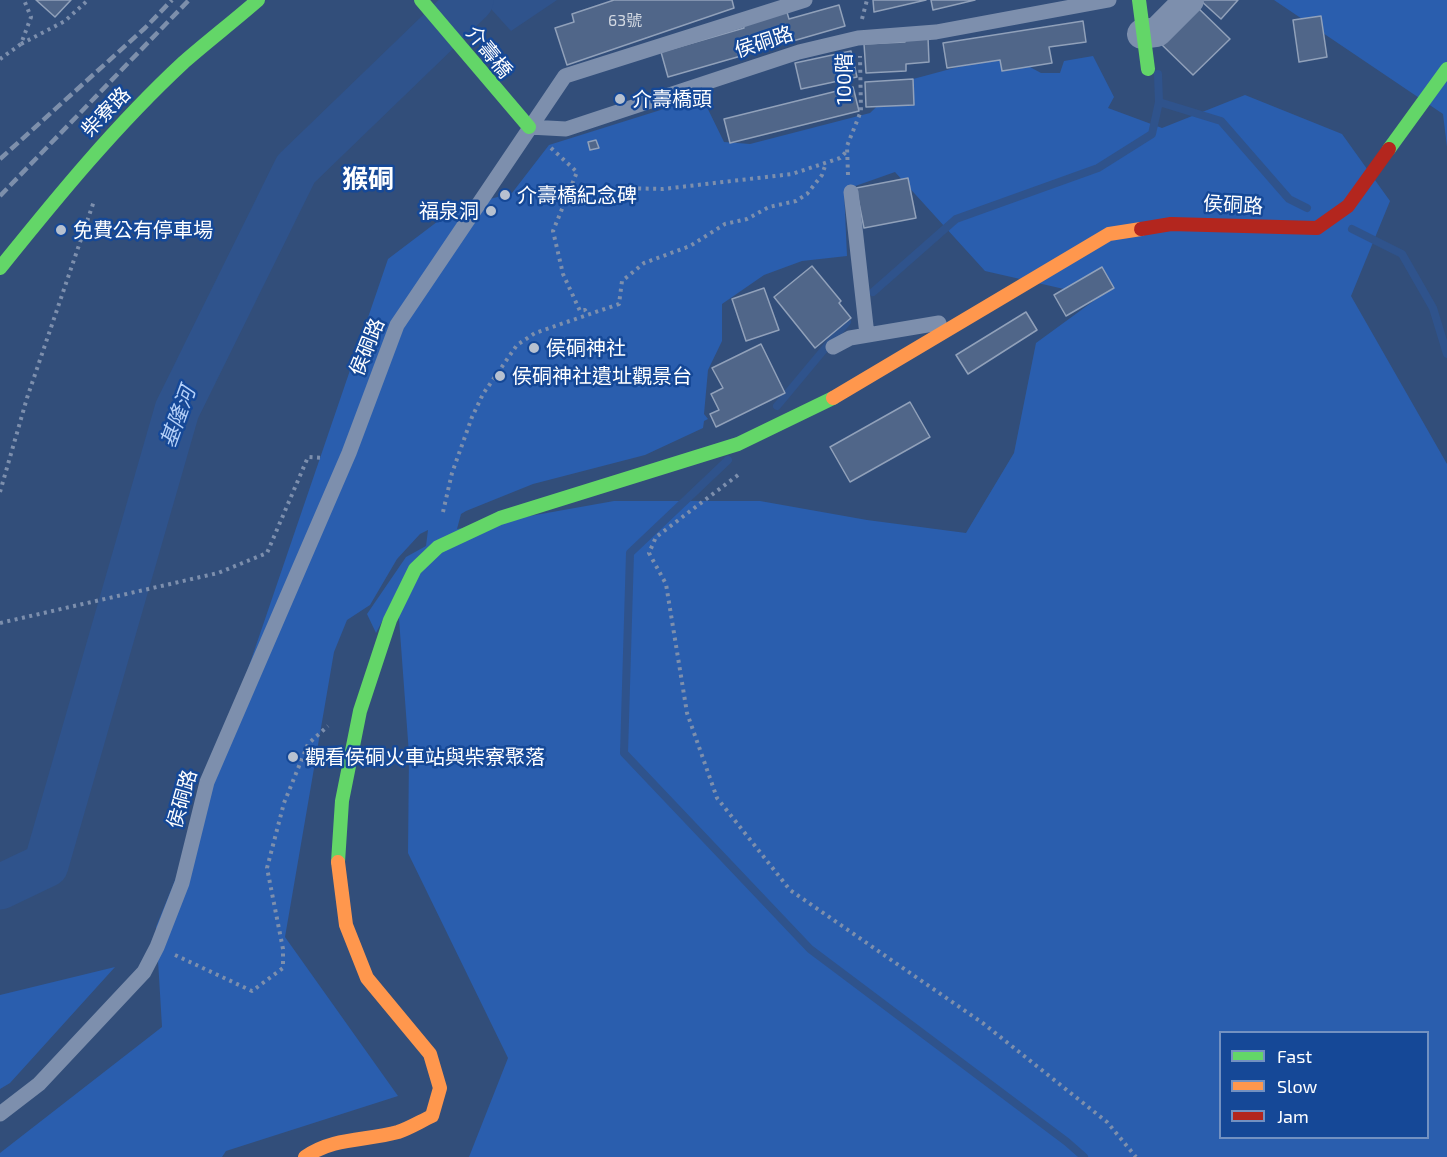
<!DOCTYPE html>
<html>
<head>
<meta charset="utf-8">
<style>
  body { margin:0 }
  #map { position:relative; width:1447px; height:1157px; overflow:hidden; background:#324e7a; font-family:"Exo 2",sans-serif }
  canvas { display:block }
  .legend { position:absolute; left:1219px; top:1031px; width:210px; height:108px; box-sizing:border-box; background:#154897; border:2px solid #7391c1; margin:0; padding:8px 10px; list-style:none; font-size:18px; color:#fff }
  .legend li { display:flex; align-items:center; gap:12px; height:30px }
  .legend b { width:30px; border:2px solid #7391c1 }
</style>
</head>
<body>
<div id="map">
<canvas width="1447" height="1157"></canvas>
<ul class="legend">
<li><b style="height:8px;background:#63d668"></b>Fast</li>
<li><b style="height:8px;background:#ff974d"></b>Slow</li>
<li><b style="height:8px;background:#b3261e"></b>Jam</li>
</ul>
</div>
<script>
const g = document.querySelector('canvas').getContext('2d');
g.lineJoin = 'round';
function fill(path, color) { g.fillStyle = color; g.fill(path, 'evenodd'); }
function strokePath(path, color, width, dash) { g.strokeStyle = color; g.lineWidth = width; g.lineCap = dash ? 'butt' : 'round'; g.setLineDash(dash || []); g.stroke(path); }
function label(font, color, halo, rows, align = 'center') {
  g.font = font + ' "Exo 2","Noto Sans TC",sans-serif'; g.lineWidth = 5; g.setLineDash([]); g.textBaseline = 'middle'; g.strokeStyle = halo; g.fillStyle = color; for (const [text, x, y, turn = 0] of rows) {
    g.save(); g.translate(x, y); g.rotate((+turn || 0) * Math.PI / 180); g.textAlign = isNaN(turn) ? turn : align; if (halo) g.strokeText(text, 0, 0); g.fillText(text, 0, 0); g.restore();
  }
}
fill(new Path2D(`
  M 1274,0 L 1447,0 L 1447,147 L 1443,114 Z
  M 1006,54 L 1041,73 L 1060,73 L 1064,61 L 1093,56 L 1114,97 L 1108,108 L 1162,128 L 1245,95 L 1342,134 L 1390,201 L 1351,296 L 1447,464 L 1447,1157 L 469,1157 L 508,1058 L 408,853 L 409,754 L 397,592 L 376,633 L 367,614 L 406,557 L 426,546 L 428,530 L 420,534 L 397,559 L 370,605 L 347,620 L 334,652 L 285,937 L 398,1096 L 226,1151 L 222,1157 L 0,1157 L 0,1153 L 162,1027 L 156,927 L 180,868 L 388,259 L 454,209 L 512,193 L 549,145 L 702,97 L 724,142 L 750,144 L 870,113 L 902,82 ZM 895,172 L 985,271 L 1099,297 L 1036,343 L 1014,453 L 966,533 L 867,520 L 760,501 L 614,501 L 457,529 L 461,514 L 466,511 L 533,484 L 645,455 L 703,428 L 704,421 L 708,419 L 704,414 L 708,370 L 722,341 L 722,304 L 764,275 L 802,261 L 847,256 L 844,190 ZM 1220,1032 L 1428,1032 L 1428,1138 L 1220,1138 Z
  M 115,967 L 10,1083 L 0,1089 L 0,995 Z`), '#2a5eae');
fill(new Path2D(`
  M 483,0 L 557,0 L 511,31 Z`), '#2f538c');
strokePath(new Path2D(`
  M 1159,102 L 1221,121 L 1289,199 L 1307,208
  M 1352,229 L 1402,254 L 1433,308 L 1447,354
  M 873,292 L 956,219 L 1098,168 L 1152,134 L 1159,102 L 1158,74
  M 777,406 L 847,322
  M 728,460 L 630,553 L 624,753 L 810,949 L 1067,1142 L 1084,1157`), '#2f538c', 8);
strokePath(new Path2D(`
  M 0,887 L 46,865 L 177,410 L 296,169 L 471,0`), '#2f538c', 45);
const building = new Path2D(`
  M 36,0 L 71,0 L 55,17 Z
  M 614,0 L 732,0 L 734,8 L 567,65 L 555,28 L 574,22 L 572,14 Z
  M 873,0 L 926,0 L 874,12 Z
  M 931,0 L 975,0 L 933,10 Z
  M 1200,0 L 1238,0 L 1221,19 Z
  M 1194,4 L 1230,39 L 1193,75 L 1158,41 Z
  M 839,5 L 845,26 L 668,77 L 661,52 L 744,28 L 742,21 L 786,9 L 789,19 Z
  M 1321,16 L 1327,57 L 1299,62 L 1293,20 Z
  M 1083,21 L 1086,42 L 1049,47 L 1052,63 L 1002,71 L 1000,60 L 947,68 L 943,43 Z
  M 928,37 L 929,62 L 906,64 L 906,71 L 866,73 L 864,44 L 905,42 L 905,39 Z
  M 851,51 L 857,77 L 801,89 L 795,63 Z
  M 913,79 L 914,105 L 866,107 L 865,82 Z
  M 853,87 L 859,111 L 730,143 L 724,119 Z
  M 596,140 L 599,148 L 590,150 L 588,142 Z
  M 908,178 L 916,218 L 864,228 L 856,188 Z
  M 812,266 L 841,301 L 839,303 L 851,318 L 815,348 L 774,297 Z
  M 1102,267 L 1114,288 L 1066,316 L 1054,295 Z
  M 764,288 L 779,330 L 746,341 L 732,299 Z
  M 1026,312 L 1037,330 L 968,374 L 956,355 Z
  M 761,344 L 785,393 L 716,427 L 710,414 L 719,410 L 711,394 L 723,388 L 712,368 Z
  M 910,402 L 930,437 L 850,482 L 830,447 Z`);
fill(building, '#506689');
strokePath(building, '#91a1ba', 1.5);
strokePath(new Path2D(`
  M 862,19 L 867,0
  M 21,44 L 65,21 L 88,0
  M 0,59 L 21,44 L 31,17 L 24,0
  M 551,148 L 577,172 L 553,231 L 563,274 L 580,311 L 585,310 L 588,315
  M 848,175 L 847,146 L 861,111 L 860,56
  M 566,203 L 582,194 L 619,188 L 663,189 L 792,174 L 840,158 L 846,152
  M 738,475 L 656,537 L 649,553 L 666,584 L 687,713 L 717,798 L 790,890 L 984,1024 L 1107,1122 L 1136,1157
  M 0,492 L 27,398 L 94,201
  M 443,512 L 452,473 L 472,417 L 483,394 L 517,345 L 535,333 L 619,304 L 622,281 L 644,263 L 690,246 L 725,224 L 747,219 L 769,207 L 796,201 L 807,194 L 822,175 L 826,163
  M 0,623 L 218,573 L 267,553 L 308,457 L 324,458
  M 175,955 L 252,991 L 283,968 L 283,949 L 267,868 L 284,803 L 308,744 L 328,726`), '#7d8fad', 4, [3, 4.5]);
strokePath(new Path2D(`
  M 529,127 L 566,129 L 799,52 L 858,38 L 936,32 L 1109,0
  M 851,192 L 867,335
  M 833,347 L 850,338 L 939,323
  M 0,1114 L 39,1084 L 144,972 L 157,947 L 182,883 L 207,782 L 349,453 L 397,325 L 565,76 L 805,0`), '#7d8fad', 15);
strokePath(new Path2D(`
  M 1142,34 L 1157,32 L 1189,0`), '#7d8fad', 30);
strokePath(new Path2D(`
  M 421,0 L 529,127
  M 1139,0 L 1148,69
  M 1389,149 L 1447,69
  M 0,268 C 58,196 116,125 184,62 C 208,41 234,21 258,0
  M 338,862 L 342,801 L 360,711 L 390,620 L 415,569 L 438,547 L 500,518 L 738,444 L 833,398`), '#63d668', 14);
strokePath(new Path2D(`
  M 833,398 L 1109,234 L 1141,229
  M 305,1157 C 334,1137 366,1141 398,1132 C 410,1128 421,1121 432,1116 L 440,1088 L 430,1054 L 367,978 L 346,925 L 338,862`), '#ff974d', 14);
strokePath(new Path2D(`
  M 1141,229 L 1171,224 L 1317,228 L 1348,206 L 1389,149`), '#b3261e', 14);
strokePath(new Path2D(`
  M 0,159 L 145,28 L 172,0
  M 0,196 L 189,0`), '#7d8fab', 4.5, [10, 4.5]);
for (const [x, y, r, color] of [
  [620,99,6,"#b7c1d0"],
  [505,195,6,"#b7c1d0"],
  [491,211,6,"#b7c1d0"],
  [61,230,6,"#b7c1d0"],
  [534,348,6,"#b7c1d0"],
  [500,376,6,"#b7c1d0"],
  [293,757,6,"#b7c1d0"]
]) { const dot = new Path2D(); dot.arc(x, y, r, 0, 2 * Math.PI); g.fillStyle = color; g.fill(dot); strokePath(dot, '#154897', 2); }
label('16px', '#d3d9e2', null, [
  ["63號",625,21]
]);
label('20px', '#fff', '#154897', [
  ["侯硐路",764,42,-18],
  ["介壽橋",489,52,51],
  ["100階",844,79,-90],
  ["柴寮路",106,112,-46],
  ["侯硐路",1233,205,3],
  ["侯硐路",367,347,-68],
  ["侯硐路",182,799,-74]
]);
label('20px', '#fff', '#154897', [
  ["介壽橋頭",632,99],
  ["介壽橋紀念碑",517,195],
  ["福泉洞",479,211,"right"],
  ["免費公有停車場",73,230],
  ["侯硐神社",546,348],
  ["侯硐神社遺址觀景台",512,376],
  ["觀看侯硐火車站與柴寮聚落",305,757]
], 'left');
label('italic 21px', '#b4d0f8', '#154897', [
  ["基隆河",178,417,-70]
]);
label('bold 26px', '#fff', '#154897', [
  ["猴硐",368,179]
]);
</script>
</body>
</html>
